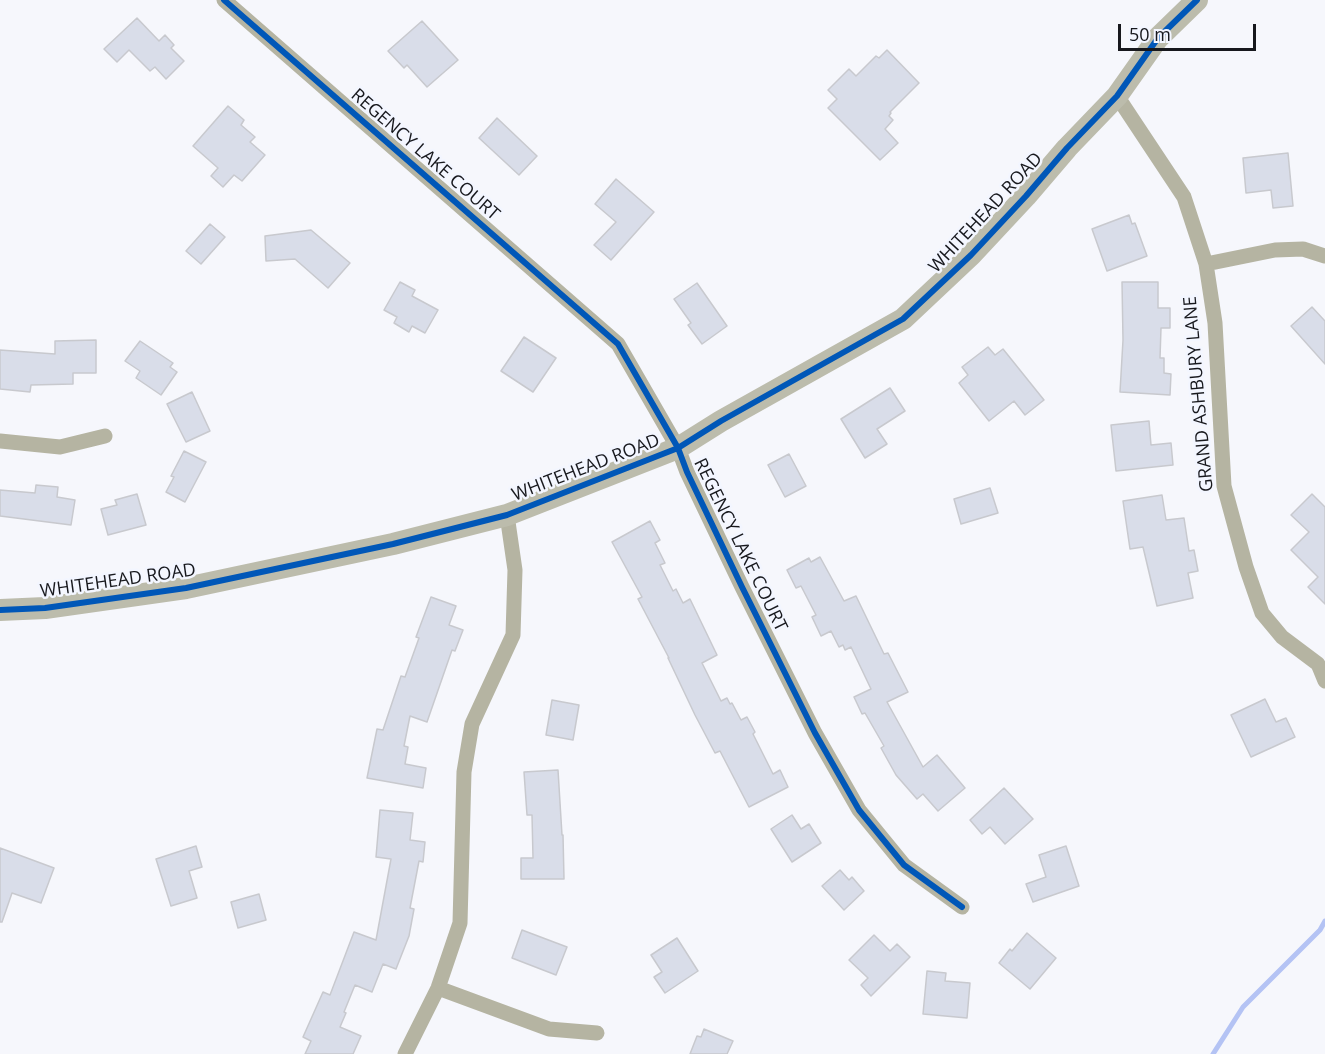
<!DOCTYPE html>
<html>
<head>
<meta charset="utf-8">
<style>
  body { margin:0 }
  #map { position:relative; width:1325px; height:1054px; overflow:hidden; background:#f6f7fc; font-family:"Open Sans",sans-serif }
  canvas { display:block }
  .scale { position:absolute; left:1118px; top:24px; width:138px; height:27px; box-sizing:border-box; border:3px solid #17181d; border-top:0; padding-left:8px; font-size:18px; line-height:21px; white-space:nowrap; color:#17181d; -webkit-text-stroke:4px #f3f6ff; paint-order:stroke }
</style>
</head>
<body>
<div id="map">
<canvas width="1325" height="1054"></canvas>
<div class="scale">50 m</div>
</div>
<script>
const g = document.querySelector('canvas').getContext('2d');
g.lineJoin = 'round';
function strokePath(path, color, width, dash) { g.strokeStyle = color; g.lineWidth = width; g.lineCap = dash ? 'butt' : 'round'; g.setLineDash(dash || []); g.stroke(path); }
function fill(path, color) { g.fillStyle = color; g.fill(path, 'evenodd'); }
function label(font, color, halo, rows, align = 'center') {
  g.font = font + ' "Open Sans",sans-serif'; g.lineWidth = 5; g.setLineDash([]); g.textBaseline = 'middle'; g.strokeStyle = halo; g.fillStyle = color; for (const [text, x, y, turn = 0] of rows) {
    g.save(); g.translate(x, y); g.rotate((+turn || 0) * Math.PI / 180); g.textAlign = isNaN(turn) ? turn : align; if (halo) g.strokeText(text, 0, 0); g.fillText(text, 0, 0); g.restore();
  }
}
strokePath(new Path2D(`
  M 1213,1054 L 1243,1007 L 1320,930 L 1325,921`), '#b4c3f4', 5);
const building = new Path2D(`
  M 137,18 L 159,41 L 165,35 L 174,45 L 171,48 L 184,61 L 166,79 L 155,67 L 150,71 L 129,50 L 117,62 L 104,49 Z
  M 422,21 L 458,60 L 427,87 L 407,65 L 404,68 L 388,51 Z
  M 887,50 L 919,83 L 890,112 L 891,113 L 889,116 L 893,120 L 885,129 L 898,143 L 880,160 L 828,108 L 837,99 L 828,90 L 849,69 L 856,76 L 876,56 L 879,58 Z
  M 228,106 L 244,120 L 241,125 L 255,137 L 250,142 L 265,155 L 242,181 L 234,175 L 223,187 L 211,176 L 218,168 L 193,146 Z
  M 497,118 L 537,156 L 519,175 L 479,138 Z
  M 1288,153 L 1293,206 L 1273,208 L 1271,190 L 1246,193 L 1243,158 Z
  M 616,179 L 654,212 L 611,260 L 594,245 L 616,222 L 595,204 Z
  M 1129,215 L 1132,224 L 1135,223 L 1147,256 L 1107,271 L 1092,229 Z
  M 210,224 L 225,237 L 201,264 L 186,251 Z
  M 311,230 L 350,263 L 328,288 L 295,259 L 266,261 L 265,236 Z
  M 400,282 L 415,290 L 412,296 L 438,310 L 425,333 L 412,326 L 409,332 L 394,323 L 397,317 L 384,310 Z
  M 1122,282 L 1158,282 L 1158,308 L 1170,308 L 1170,328 L 1161,328 L 1160,358 L 1164,358 L 1164,373 L 1171,374 L 1170,395 L 1120,392 L 1123,340 Z
  M 697,283 L 727,326 L 702,344 L 688,325 L 691,323 L 674,299 Z
  M 1312,307 L 1325,321 L 1325,364 L 1291,326 Z
  M 524,337 L 556,358 L 533,392 L 501,371 Z
  M 96,340 L 96,373 L 73,373 L 73,384 L 31,385 L 30,392 L 0,389 L 0,350 L 55,354 L 55,341 Z
  M 140,341 L 173,363 L 170,367 L 177,372 L 161,395 L 136,378 L 140,371 L 125,361 Z
  M 988,347 L 995,355 L 1003,349 L 1044,400 L 1025,415 L 1014,401 L 989,421 L 959,383 L 968,375 L 962,367 Z
  M 890,388 L 905,411 L 877,429 L 887,444 L 865,458 L 841,419 Z
  M 192,392 L 210,431 L 186,442 L 167,404 Z
  M 1149,421 L 1151,445 L 1171,443 L 1173,465 L 1116,471 L 1111,425 Z
  M 184,451 L 206,462 L 185,502 L 166,492 L 174,477 L 171,476 Z
  M 789,454 L 806,486 L 785,497 L 768,465 Z
  M 36,485 L 58,487 L 57,497 L 75,500 L 71,525 L 0,516 L 0,490 L 35,493 Z
  M 990,488 L 998,513 L 961,524 L 954,499 Z
  M 137,494 L 146,525 L 108,535 L 101,509 L 117,505 L 115,500 Z
  M 1312,494 L 1325,507 L 1325,604 L 1308,587 L 1318,577 L 1291,550 L 1309,532 L 1291,515 Z
  M 1162,495 L 1166,520 L 1184,518 L 1189,551 L 1194,550 L 1198,571 L 1188,573 L 1193,598 L 1157,606 L 1143,547 L 1130,549 L 1123,501 Z
  M 650,521 L 660,540 L 655,543 L 665,563 L 660,565 L 673,591 L 676,589 L 683,603 L 690,599 L 717,655 L 702,663 L 721,701 L 727,698 L 730,704 L 732,703 L 741,720 L 747,717 L 755,732 L 753,734 L 773,774 L 780,770 L 788,787 L 749,807 L 720,751 L 715,753 L 695,715 L 668,658 L 669,658 L 638,599 L 642,597 L 612,542 Z
  M 820,557 L 844,601 L 856,596 L 884,654 L 888,653 L 908,692 L 887,702 L 923,767 L 937,755 L 965,788 L 938,811 L 923,794 L 917,799 L 896,775 L 881,748 L 884,746 L 865,713 L 862,714 L 854,697 L 871,689 L 851,647 L 845,650 L 843,645 L 839,647 L 831,631 L 821,636 L 812,617 L 816,615 L 801,586 L 796,588 L 787,570 L 809,558 L 811,562 Z
  M 431,597 L 456,606 L 449,625 L 463,630 L 455,651 L 452,650 L 427,722 L 410,716 L 404,746 L 408,747 L 405,764 L 426,768 L 423,788 L 367,778 L 377,729 L 383,730 L 401,676 L 405,677 L 419,638 L 416,637 Z
  M 1265,699 L 1276,722 L 1286,718 L 1295,737 L 1251,757 L 1231,715 Z
  M 552,700 L 579,705 L 573,740 L 546,735 Z
  M 558,770 L 562,835 L 563,835 L 564,879 L 521,879 L 521,858 L 533,858 L 532,815 L 527,815 L 524,772 Z
  M 1004,788 L 1033,819 L 1005,844 L 990,827 L 982,834 L 970,820 Z
  M 380,810 L 413,813 L 410,840 L 425,842 L 423,862 L 419,861 L 410,908 L 414,909 L 409,936 L 396,969 L 383,964 L 372,992 L 355,985 L 344,1012 L 346,1013 L 340,1027 L 361,1036 L 353,1054 L 305,1054 L 311,1041 L 303,1037 L 323,992 L 330,995 L 354,932 L 376,940 L 391,859 L 376,857 Z
  M 792,815 L 801,829 L 809,824 L 821,843 L 792,862 L 771,829 Z
  M 196,846 L 202,867 L 189,871 L 197,898 L 171,906 L 156,859 Z
  M 1066,846 L 1079,886 L 1033,902 L 1026,884 L 1046,877 L 1039,855 Z
  M 0,848 L 54,868 L 41,903 L 12,893 L 2,922 L 0,922 Z
  M 840,870 L 849,880 L 852,877 L 864,891 L 844,910 L 822,886 Z
  M 259,894 L 266,920 L 238,928 L 231,902 Z
  M 522,930 L 567,947 L 556,975 L 512,958 Z
  M 1027,933 L 1056,958 L 1030,989 L 999,963 L 1010,949 L 1012,951 Z
  M 874,935 L 890,951 L 897,944 L 910,957 L 871,996 L 861,985 L 868,978 L 849,960 Z
  M 677,938 L 698,971 L 665,993 L 654,977 L 662,972 L 651,955 Z
  M 927,971 L 946,973 L 945,981 L 970,983 L 967,1018 L 923,1014 Z
  M 704,1029 L 733,1041 L 727,1054 L 690,1054 L 697,1036 L 701,1037 Z`);
fill(building, '#d9dde9');
strokePath(building, '#c8c9ce', 1.5);
strokePath(new Path2D(`
  M 224,0 L 618,344 L 678,448 L 687,472 L 742,587 L 815,733 L 859,810 L 904,865 L 962,907
  M 1117,96 L 1184,197 L 1206,264 L 1215,323 L 1224,486 L 1246,567 L 1262,613 L 1282,637 L 1318,664 L 1325,681
  M 1206,264 L 1275,250 L 1303,249 L 1325,256
  M 0,441 L 60,447 L 105,436
  M 438,988 L 549,1029 L 597,1033
  M 405,1054 L 438,988 L 460,923 L 464,772 L 472,724 L 513,635 L 515,570 L 507,515`), '#b5b4a2', 15);
strokePath(new Path2D(`
  M 0,610 L 45,608 L 186,588 L 393,544 L 507,515 L 678,448 L 721,421 L 903,319 L 971,255 L 1026,196 L 1067,148 L 1117,96 L 1158,38 L 1197,0`), '#bcbcac', 22);
strokePath(new Path2D(`
  M 224,0 L 618,344 L 678,448 L 687,472 L 742,587 L 815,733 L 859,810 L 904,865 L 962,907
  M 0,610 L 45,608 L 186,588 L 393,544 L 507,515 L 678,448 L 721,421 L 903,319 L 971,255 L 1026,196 L 1067,148 L 1117,96 L 1158,38 L 1197,0`), '#0057b8', 6);
label('18px', '#17181d', '#f3f6ff', [
  ["REGENCY LAKE COURT",425,155,41],
  ["WHITEHEAD ROAD",986,213,-47],
  ["GRAND ASHBURY LANE",1199,394,-95],
  ["WHITEHEAD ROAD",586,468,-21],
  ["REGENCY LAKE COURT",740,545,64],
  ["WHITEHEAD ROAD",118,581,-8]
]);
</script>
</body>
</html>
